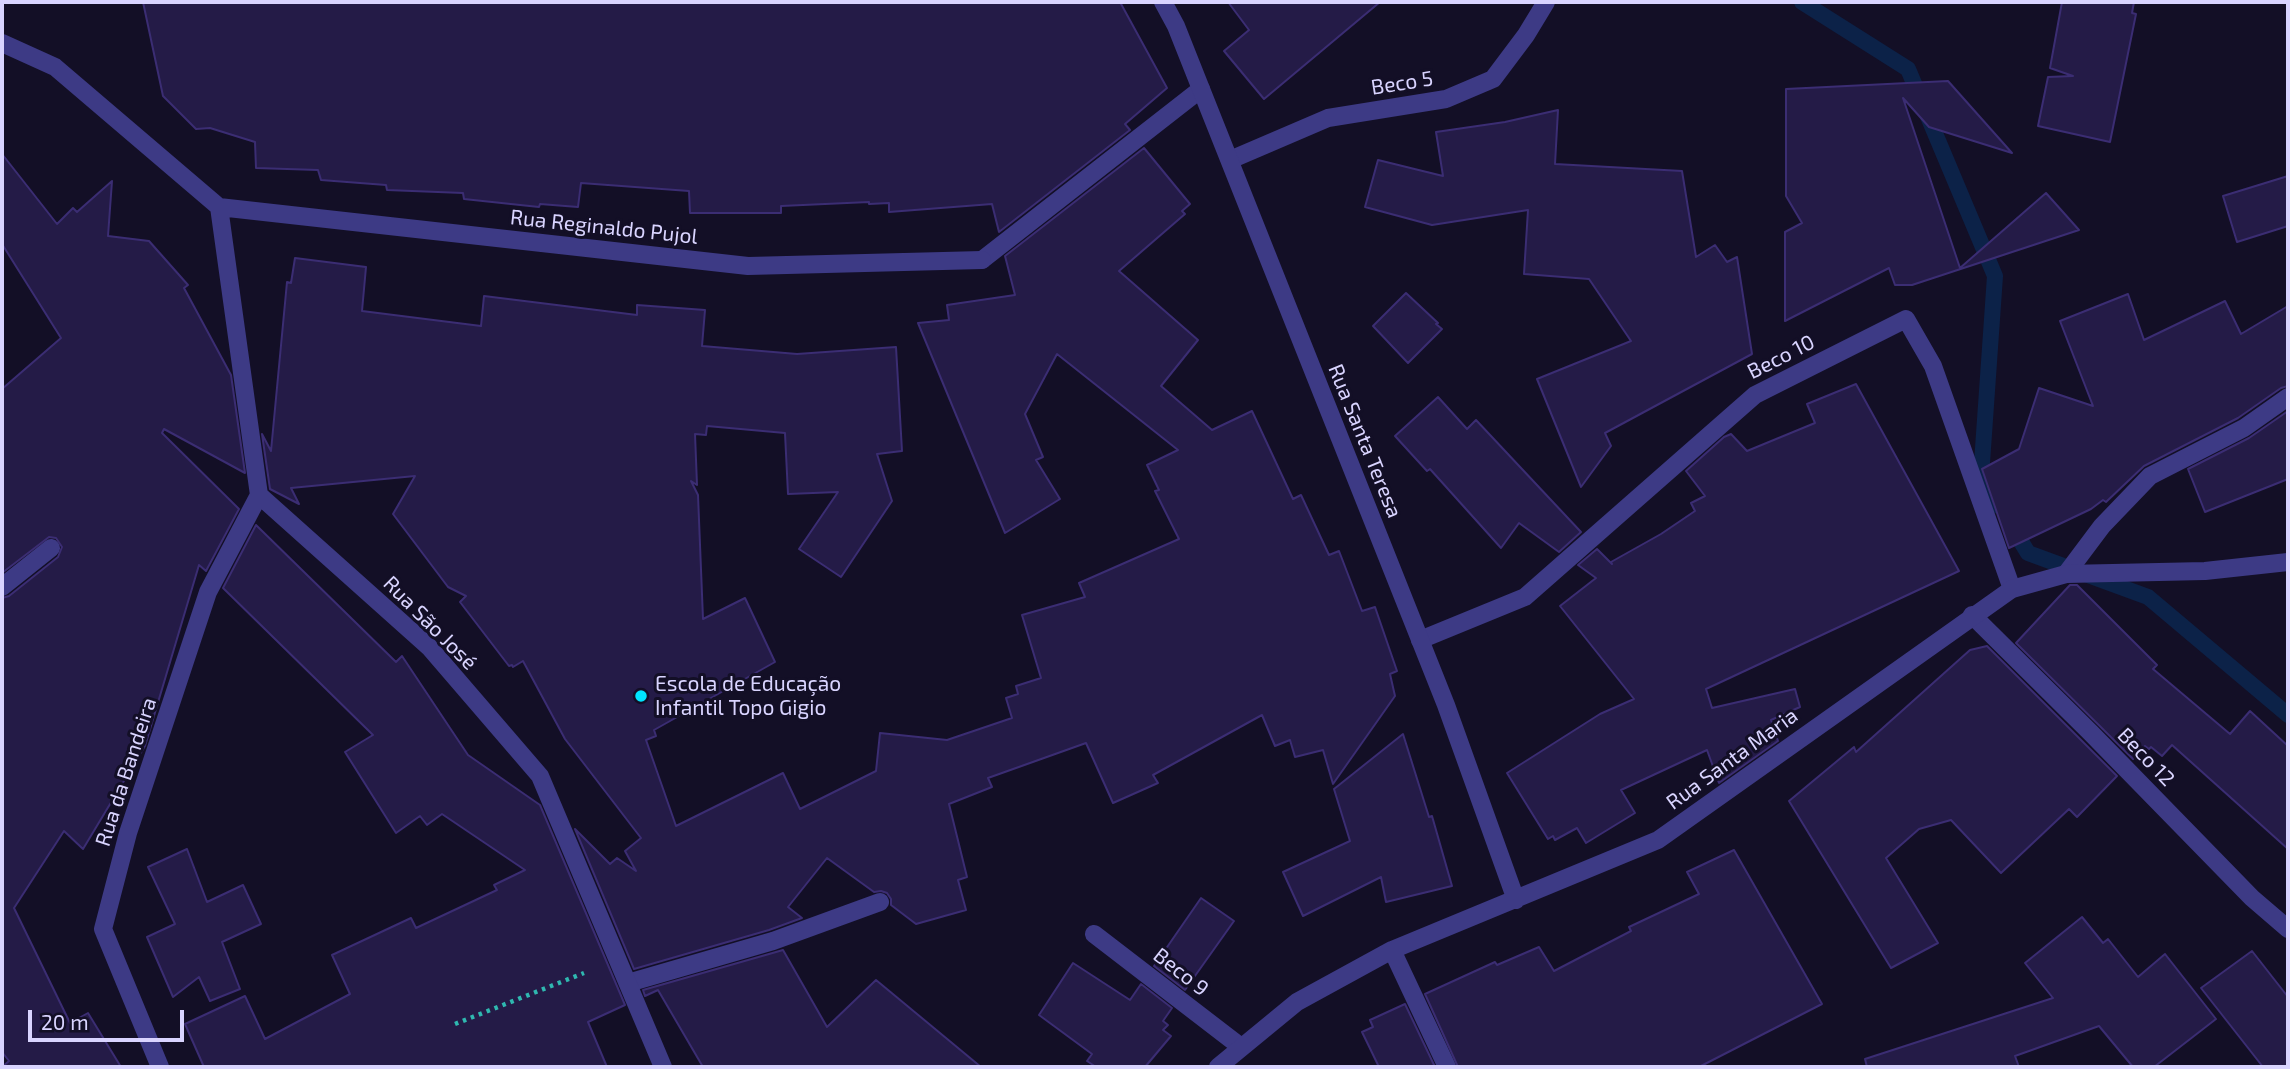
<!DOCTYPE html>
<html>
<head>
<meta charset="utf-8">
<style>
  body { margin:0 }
  #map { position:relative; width:2290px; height:1069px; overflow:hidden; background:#130f26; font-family:"Exo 2",sans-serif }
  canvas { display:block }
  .frame { position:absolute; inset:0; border:4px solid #d9d4ff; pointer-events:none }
  .scale { position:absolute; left:28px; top:1010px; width:156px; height:32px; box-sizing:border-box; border:4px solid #d9d4ff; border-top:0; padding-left:9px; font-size:21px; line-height:24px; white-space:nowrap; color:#d9d4ff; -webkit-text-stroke:5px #130f26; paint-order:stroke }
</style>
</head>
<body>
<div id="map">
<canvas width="2290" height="1069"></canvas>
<div class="frame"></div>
<div class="scale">20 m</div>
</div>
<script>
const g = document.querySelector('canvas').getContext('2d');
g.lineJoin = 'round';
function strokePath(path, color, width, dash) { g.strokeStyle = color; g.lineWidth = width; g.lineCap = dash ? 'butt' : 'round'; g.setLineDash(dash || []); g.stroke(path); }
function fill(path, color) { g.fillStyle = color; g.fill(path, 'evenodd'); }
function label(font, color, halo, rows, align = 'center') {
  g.font = font + ' "Exo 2",sans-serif'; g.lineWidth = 6; g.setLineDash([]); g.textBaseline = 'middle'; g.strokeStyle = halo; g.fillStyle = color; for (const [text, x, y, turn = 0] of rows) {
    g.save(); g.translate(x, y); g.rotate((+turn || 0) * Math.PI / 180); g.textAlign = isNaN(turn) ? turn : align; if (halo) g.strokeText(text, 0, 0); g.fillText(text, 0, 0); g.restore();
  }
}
strokePath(new Path2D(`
  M 1802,2 L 1908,69 L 1995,276 L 1981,477 L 1999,506
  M 2011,525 L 2028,553 L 2148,597 L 2288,715`), '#0c2248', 16);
const building = new Path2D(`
  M 143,2 L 1120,2 L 1167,88 L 1125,124 L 1130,130 L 999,232 L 992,204 L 889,212 L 889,203 L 869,204 L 869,202 L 781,206 L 781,213 L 690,213 L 689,191 L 581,183 L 578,207 L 540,204 L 539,207 L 464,199 L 463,193 L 387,190 L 386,185 L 321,180 L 318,170 L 256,168 L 255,142 L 210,128 L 196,129 L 163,96 Z
  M 1228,2 L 1380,2 L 1264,99 L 1224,51 L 1249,30 Z
  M 2062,2 L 2134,2 L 2132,13 L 2136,14 L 2110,142 L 2038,126 L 2048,77 L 2073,76 L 2050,68 Z
  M 1948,81 L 2012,153 L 1929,127 L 1903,98 L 1960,268 L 2046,193 L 2079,230 L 1912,285 L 1895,285 L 1889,268 L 1785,321 L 1785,232 L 1802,223 L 1786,196 L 1786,89 Z
  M 1558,110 L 1555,164 L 1682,171 L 1696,257 L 1715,245 L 1727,262 L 1737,257 L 1752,354 L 1605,433 L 1611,446 L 1581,487 L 1537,379 L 1631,341 L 1589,279 L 1524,274 L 1528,210 L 1432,225 L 1365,207 L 1378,160 L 1443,176 L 1436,132 L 1505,122 Z
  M 1144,148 L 1190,204 L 1182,211 L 1185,214 L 1119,271 L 1198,340 L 1161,386 L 1212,430 L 1252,411 L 1293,499 L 1301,495 L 1329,555 L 1339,551 L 1362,611 L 1375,607 L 1397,671 L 1390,674 L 1395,696 L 1333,784 L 1323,750 L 1295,757 L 1290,740 L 1275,746 L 1262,715 L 1153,775 L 1158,783 L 1113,803 L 1086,743 L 988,778 L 992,787 L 949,804 L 967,877 L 958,880 L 966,910 L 916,924 L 891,905 L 891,899 L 887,893 L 881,891 L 874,892 L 827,858 L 788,907 L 802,918 L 769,930 L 634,969 L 575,829 L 610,864 L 617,858 L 636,871 L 625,851 L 641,838 L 565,739 L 523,661 L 513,667 L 512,665 L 509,666 L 460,602 L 466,596 L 448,587 L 393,514 L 415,476 L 291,488 L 299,504 L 270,489 L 262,434 L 271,451 L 287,282 L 291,283 L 295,258 L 366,267 L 362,311 L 481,326 L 484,296 L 637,315 L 637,305 L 705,310 L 702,346 L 797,354 L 896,347 L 902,451 L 877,454 L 892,501 L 841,577 L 799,549 L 838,492 L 788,494 L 785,433 L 707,426 L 706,435 L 695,434 L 697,485 L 691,481 L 698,495 L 703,619 L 745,598 L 775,662 L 654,730 L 656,736 L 646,740 L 676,826 L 783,773 L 800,809 L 876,771 L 880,733 L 947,740 L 1012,718 L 1006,698 L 1018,694 L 1016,686 L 1041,678 L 1022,615 L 1085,597 L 1079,583 L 1179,539 L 1155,491 L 1159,490 L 1147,465 L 1178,450 L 1057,354 L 1025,414 L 1043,457 L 1036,460 L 1060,499 L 1005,533 L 918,323 L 949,320 L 947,305 L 1015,295 L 1005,256 Z
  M 2,154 L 57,224 L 73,208 L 77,212 L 112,181 L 108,236 L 149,241 L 188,285 L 184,288 L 231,375 L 245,473 L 164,429 L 162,433 L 239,509 L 206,571 L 199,565 L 145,746 L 83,849 L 64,831 L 14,908 L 70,1023 L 88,1013 L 121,1067 L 2,1067 L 9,1061 L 2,1052 L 2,598 L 9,596 L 58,557 L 62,547 L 56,538 L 49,537 L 2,573 L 2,389 L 61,338 L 2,244 Z
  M 2288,176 L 2288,226 L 2237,242 L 2223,196 Z
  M 1406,293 L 1438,323 L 1436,324 L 1442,329 L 1408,363 L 1373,326 Z
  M 2128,294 L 2144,340 L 2225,301 L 2241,334 L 2288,306 L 2288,386 L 2281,388 L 2238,418 L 2144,466 L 2106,502 L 2103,500 L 2091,509 L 2009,548 L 1982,469 L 2019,449 L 2039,388 L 2093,406 L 2060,321 Z
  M 1856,384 L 1959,571 L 1706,689 L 1712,708 L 1795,689 L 1800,707 L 1771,720 L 1778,741 L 1719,783 L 1707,750 L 1621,790 L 1635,813 L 1586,843 L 1577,828 L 1555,840 L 1553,836 L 1548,839 L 1507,773 L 1600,714 L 1634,699 L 1560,606 L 1596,578 L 1578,565 L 1597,549 L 1612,564 L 1611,562 L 1661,534 L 1695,511 L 1691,503 L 1705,496 L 1686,471 L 1724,437 L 1731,434 L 1747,451 L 1815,423 L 1807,404 Z
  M 1438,397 L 1467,429 L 1476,420 L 1581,532 L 1559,552 L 1519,523 L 1501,548 L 1430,469 L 1427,471 L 1395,436 Z
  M 2288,411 L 2288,479 L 2205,512 L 2188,469 L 2249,438 Z
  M 256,525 L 396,662 L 402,656 L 468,755 L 540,805 L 625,1005 L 588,1022 L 607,1067 L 204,1067 L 185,1024 L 245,996 L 265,1039 L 350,994 L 332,955 L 411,918 L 416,928 L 497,890 L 494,885 L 525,870 L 442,814 L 427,825 L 420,816 L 396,833 L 345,752 L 373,735 L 223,588 Z
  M 2070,585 L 2077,585 L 2157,665 L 2153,669 L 2230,734 L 2250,711 L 2288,746 L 2288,849 L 2172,745 L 2162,756 L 2151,747 L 2149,749 L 2145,746 L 2133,759 L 2016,643 Z
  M 1987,646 L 2117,776 L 2077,817 L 2069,809 L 2001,873 L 1951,820 L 1919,829 L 1886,858 L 1938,943 L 1891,968 L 1789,801 L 1854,747 L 1856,752 L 1970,650 Z
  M 1403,734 L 1429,817 L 1432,816 L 1452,886 L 1386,902 L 1381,877 L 1303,916 L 1283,872 L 1350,841 L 1334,789 Z
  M 187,849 L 207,902 L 243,885 L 261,924 L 222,942 L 240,989 L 210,1001 L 199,977 L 173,997 L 147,937 L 175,924 L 148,867 Z
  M 1734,850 L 1822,1004 L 1699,1067 L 1458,1067 L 1425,994 L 1495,962 L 1497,965 L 1539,947 L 1554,971 L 1631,931 L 1629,927 L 1699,894 L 1687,872 Z
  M 1201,898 L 1234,921 L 1185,990 L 1154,966 Z
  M 2082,917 L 2103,943 L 2108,939 L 2138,977 L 2165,954 L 2216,1019 L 2154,1067 L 2133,1067 L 2099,1026 L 2015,1056 L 2019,1067 L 1867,1067 L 1865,1059 L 2053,998 L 2025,963 Z
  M 783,950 L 827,1027 L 876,980 L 981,1067 L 703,1067 L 658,990 L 645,996 L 643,990 Z
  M 2252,951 L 2288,997 L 2288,1067 L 2263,1067 L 2201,988 Z
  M 1073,963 L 1130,1000 L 1141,984 L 1172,1008 L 1163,1021 L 1168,1025 L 1163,1030 L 1171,1036 L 1145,1067 L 1096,1067 L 1087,1061 L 1092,1054 L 1039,1015 Z
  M 1405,1004 L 1435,1067 L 1379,1067 L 1362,1032 L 1373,1027 L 1370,1020 Z`);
fill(building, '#241b47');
strokePath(building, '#3b2d73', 2);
strokePath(new Path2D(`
  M 455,1024 L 584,973`), '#2fb8b0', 4.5, [3.5, 5]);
strokePath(new Path2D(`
  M 1230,160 L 1328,118 L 1446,99 L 1493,79 L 1526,35 L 1546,2
  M 982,260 L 1201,89
  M 2066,574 L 2102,526 L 2150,476 L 2244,428 L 2288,397
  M 2,587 L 51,548
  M 1972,615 L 2091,733 L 2252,898 L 2288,929
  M 1420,640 L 1525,597 L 1755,395 L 1906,319 L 1933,366 L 2012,589
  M 1094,934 L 1241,1047
  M 628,983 L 773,941 L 880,902`), '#3d3a85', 18);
strokePath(new Path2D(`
  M 1163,2 L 1176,26 L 1201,89 L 1446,705 L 1516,900
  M 2,43 L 55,67 L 219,207 L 748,266 L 982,260
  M 219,207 L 259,495 L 429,647 L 540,776 L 663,1067
  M 1392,950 L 1447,1067
  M 160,1067 L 103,929 L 128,833 L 208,592 L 259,495
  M 1218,1067 L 1297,1002 L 1392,950 L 1658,840 L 2012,589 L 2066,574 L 2205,571 L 2288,562`), '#3d3a85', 18);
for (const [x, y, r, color] of [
  [641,696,7,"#00e5ff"]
]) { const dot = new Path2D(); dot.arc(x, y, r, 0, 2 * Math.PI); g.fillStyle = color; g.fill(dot); strokePath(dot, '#130f26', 2.5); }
label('21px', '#d9d4ff', '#130f26', [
  ["Beco 5",1402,83,-9],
  ["Rua Reginaldo Pujol",604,227,6],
  ["Beco 10",1781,357,-27],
  ["Rua Santa Teresa",1365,441,68],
  ["Rua São José",430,623,45],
  ["Beco 12",2146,757,46],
  ["Rua Santa Maria",1732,759,-36],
  ["Rua da Bandeira",126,772,-72],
  ["Beco 9",1181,972,38]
]);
label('21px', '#d9d4ff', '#130f26', [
  ["Escola de Educação",655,684],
  ["Infantil Topo Gigio",655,708]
], 'left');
</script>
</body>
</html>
